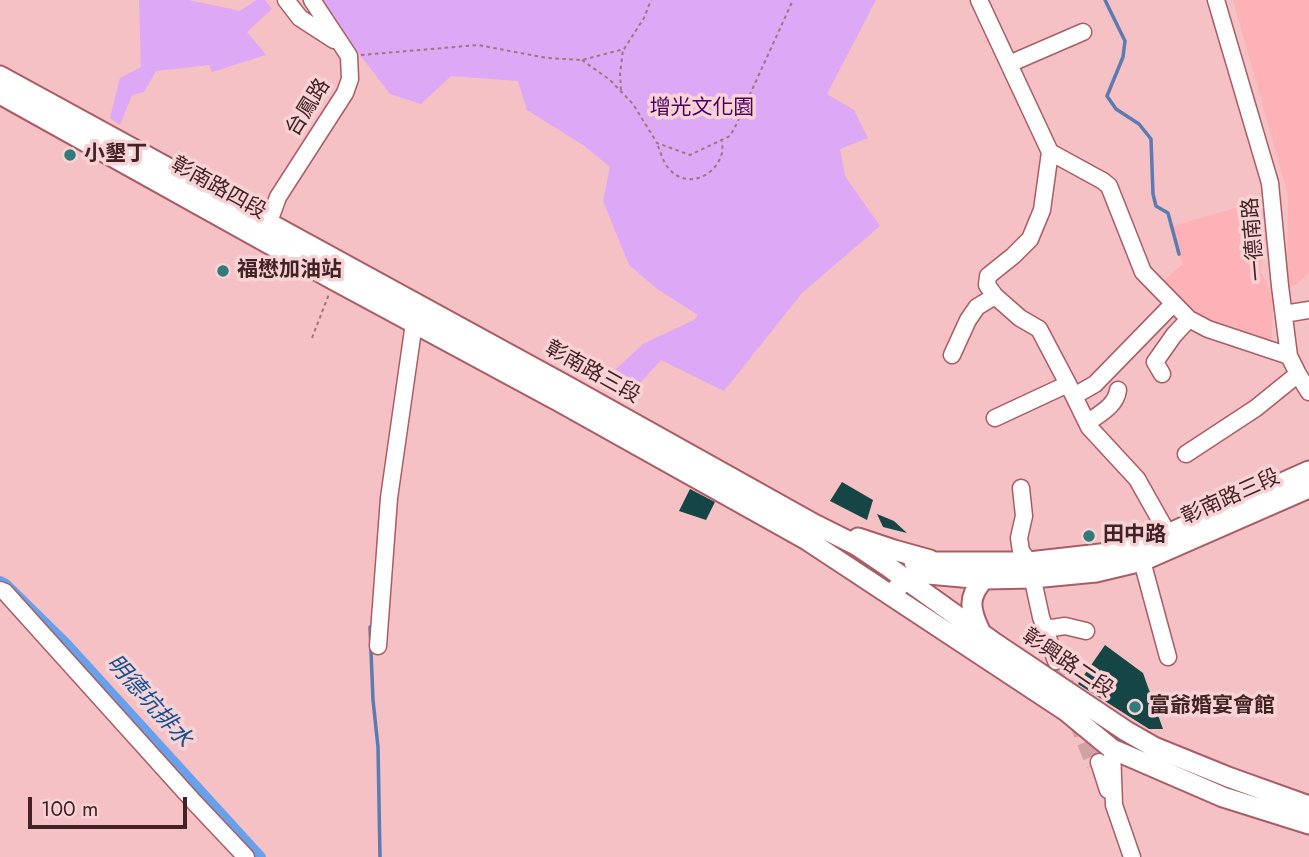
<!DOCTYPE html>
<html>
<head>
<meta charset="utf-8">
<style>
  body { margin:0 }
  #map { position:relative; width:1309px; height:857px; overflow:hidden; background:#f5c1c4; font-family:Jost,sans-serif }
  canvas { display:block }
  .scale { position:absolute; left:28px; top:797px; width:159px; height:32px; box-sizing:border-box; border:4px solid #432225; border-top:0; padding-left:9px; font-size:21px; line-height:24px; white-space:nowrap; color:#432225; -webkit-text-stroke:5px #f7d3d5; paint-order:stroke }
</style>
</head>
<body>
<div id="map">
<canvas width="1309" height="857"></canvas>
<div class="scale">100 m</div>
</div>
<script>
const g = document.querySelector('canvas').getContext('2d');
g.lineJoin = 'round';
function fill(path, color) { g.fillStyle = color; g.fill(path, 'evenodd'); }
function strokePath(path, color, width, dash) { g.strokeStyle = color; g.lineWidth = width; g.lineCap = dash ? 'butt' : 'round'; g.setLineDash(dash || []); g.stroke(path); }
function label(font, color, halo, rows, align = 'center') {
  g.font = font + ' Jost,"Noto Sans TC",sans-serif'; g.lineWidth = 7; g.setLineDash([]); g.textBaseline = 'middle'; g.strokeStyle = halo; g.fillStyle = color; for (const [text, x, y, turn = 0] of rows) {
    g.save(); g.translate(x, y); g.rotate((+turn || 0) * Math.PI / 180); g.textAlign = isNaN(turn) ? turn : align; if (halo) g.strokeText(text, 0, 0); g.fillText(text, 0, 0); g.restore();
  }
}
fill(new Path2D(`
  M 1233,0 L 1309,0 L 1309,274 L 1295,285 L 1287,286 L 1288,195 Z
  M 1256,202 L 1259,204 L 1270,230 L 1260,270 L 1274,298 L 1271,343 L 1198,321 L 1161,283 L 1183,264 L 1170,227 Z`), '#fdb2b7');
fill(new Path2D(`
  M 139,0 L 189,0 L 240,11 L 256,0 L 265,0 L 272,9 L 247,32 L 266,55 L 212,72 L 209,65 L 156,71 L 144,92 L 132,95 L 120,125 L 110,118 L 120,78 L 141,67 Z
  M 320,0 L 876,0 L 827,94 L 854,110 L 868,138 L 840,149 L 845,176 L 880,226 L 802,293 L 724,391 L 661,360 L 628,396 L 602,382 L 643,344 L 694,320 L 698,315 L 656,288 L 629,265 L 603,201 L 610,167 L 583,145 L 527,110 L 518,81 L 451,76 L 421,104 L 390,94 L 333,20 Z`), '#dda8f5');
strokePath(new Path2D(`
  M 1105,0 L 1125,41 L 1123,57 L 1107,96 L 1116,109 L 1139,124 L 1151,139 L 1153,194 L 1156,206 L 1168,213 L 1179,254
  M 370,627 L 373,700 L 378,747 L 380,857`), '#5c7bb0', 3.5);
strokePath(new Path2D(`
  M 0,581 L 6,584 L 67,644 L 261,857`), '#67a1eb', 10);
fill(new Path2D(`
  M 842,482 L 873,500 L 867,520 L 830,501 Z
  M 690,489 L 715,502 L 706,520 L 679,511 Z
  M 877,514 L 894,521 L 907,533 L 883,527 Z
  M 1105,645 L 1143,673 L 1163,729 L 1149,729 L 1078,684 Z`), '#164545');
strokePath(new Path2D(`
  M 1056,661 L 1071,696
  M 1076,720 L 1094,765`), '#d1a1a4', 16, [16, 8]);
const minor = new Path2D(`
  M 286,0 L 300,18 L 334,40
  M 979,0 L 1050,152 L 1042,210 L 1030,239 L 1013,256 L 988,276 L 987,285 L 995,296 L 1020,318 L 1039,329 L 1068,384 L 1089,427 L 1137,479 L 1168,534
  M 1216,0 L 1270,183 L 1280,286 L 1289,356 L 1298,374 L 1309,392
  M 1009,64 L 1083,32
  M 1050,152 L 1103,181 L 1109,186 L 1143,272 L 1189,319 L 1208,329 L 1289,356
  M 262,231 L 269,222 L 278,197 L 345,93 L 350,79 L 349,56 L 312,0
  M 1284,314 L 1309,310
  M 952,355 L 968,320 L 977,307 L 995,296
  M 1162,374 L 1155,362 L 1174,335 L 1189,319
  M 1074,396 L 1095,384 L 1173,304
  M 995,418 L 1068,384
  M 1087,423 C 1099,414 1116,406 1118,390
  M 1186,454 L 1256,408 L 1298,374
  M 1021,488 L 1024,516 L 1019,538 L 1021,551 L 1029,562 L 1041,617 L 1056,661
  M 1142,561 L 1168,657
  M 0,590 L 5,592 L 195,803 L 246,857
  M 1044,627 L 1052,628 L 1065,626 L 1086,631
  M 378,646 L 389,498 L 414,323
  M 1112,749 L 1114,805 L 1132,857
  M 1099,762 L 1108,790`);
const major = new Path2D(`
  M 0,76 L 567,386 L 814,524 L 856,545 L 890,568 L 996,644 L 1126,731 L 1154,747 L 1228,777 L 1309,806
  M 0,94 L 334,280 L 560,402 L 807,540 L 1066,711 L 1112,749 L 1223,797 L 1309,824
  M 858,538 L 894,550 L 930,560
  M 914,562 L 1029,562 L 1118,552 L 1168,534 L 1309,471
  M 898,587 L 905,580 L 917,573 L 984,579 L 1033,578 L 1096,572 L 1142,561 L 1309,488
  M 980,631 C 970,610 967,597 984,579`);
strokePath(minor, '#aa5d64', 19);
strokePath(major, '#aa5d64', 23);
strokePath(new Path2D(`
  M 361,55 L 478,45 L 547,58 L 582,60 L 624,49 L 644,18 L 651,0
  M 582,60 L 610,80 L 633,104 L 657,143 L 690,155 L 730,136 L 736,125 L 793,0
  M 621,90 L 620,74 L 623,50
  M 658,146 C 661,154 664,164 670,170 C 688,189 716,176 722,153 C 723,149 722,145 722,141
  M 312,338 L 329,294`), '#a17679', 2, [3.5, 3.5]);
strokePath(minor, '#fff', 16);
strokePath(major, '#fff', 19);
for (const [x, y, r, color] of [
  [70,155,7,"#327b7a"],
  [223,271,7,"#327b7a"],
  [1089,536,7,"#327b7a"],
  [1135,707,7,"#327b7a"]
]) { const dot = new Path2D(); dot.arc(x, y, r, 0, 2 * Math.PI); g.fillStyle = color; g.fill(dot); strokePath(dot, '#f7d3d5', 2.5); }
label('21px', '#432225', '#f7d3d5', [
  ["台鳳路",309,108,-58],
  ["彰南路四段",218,189,29],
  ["一德南路",1255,239,-95],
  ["彰南路三段",592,373,29],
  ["彰南路三段",1231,498,-24],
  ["彰興路二段",1067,664,34]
]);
label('21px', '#4c0064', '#f7d3d5', [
  ["增光文化園",702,109]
]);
label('bold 21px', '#432225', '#f7d3d5', [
  ["小墾丁",84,155],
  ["福懋加油站",237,271],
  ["田中路",1103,536],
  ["富爺婚宴會館",1149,707]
], 'left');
label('italic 23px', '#144f92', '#f7d3d5', [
  ["明德坑排水",148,702,48]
]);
</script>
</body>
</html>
